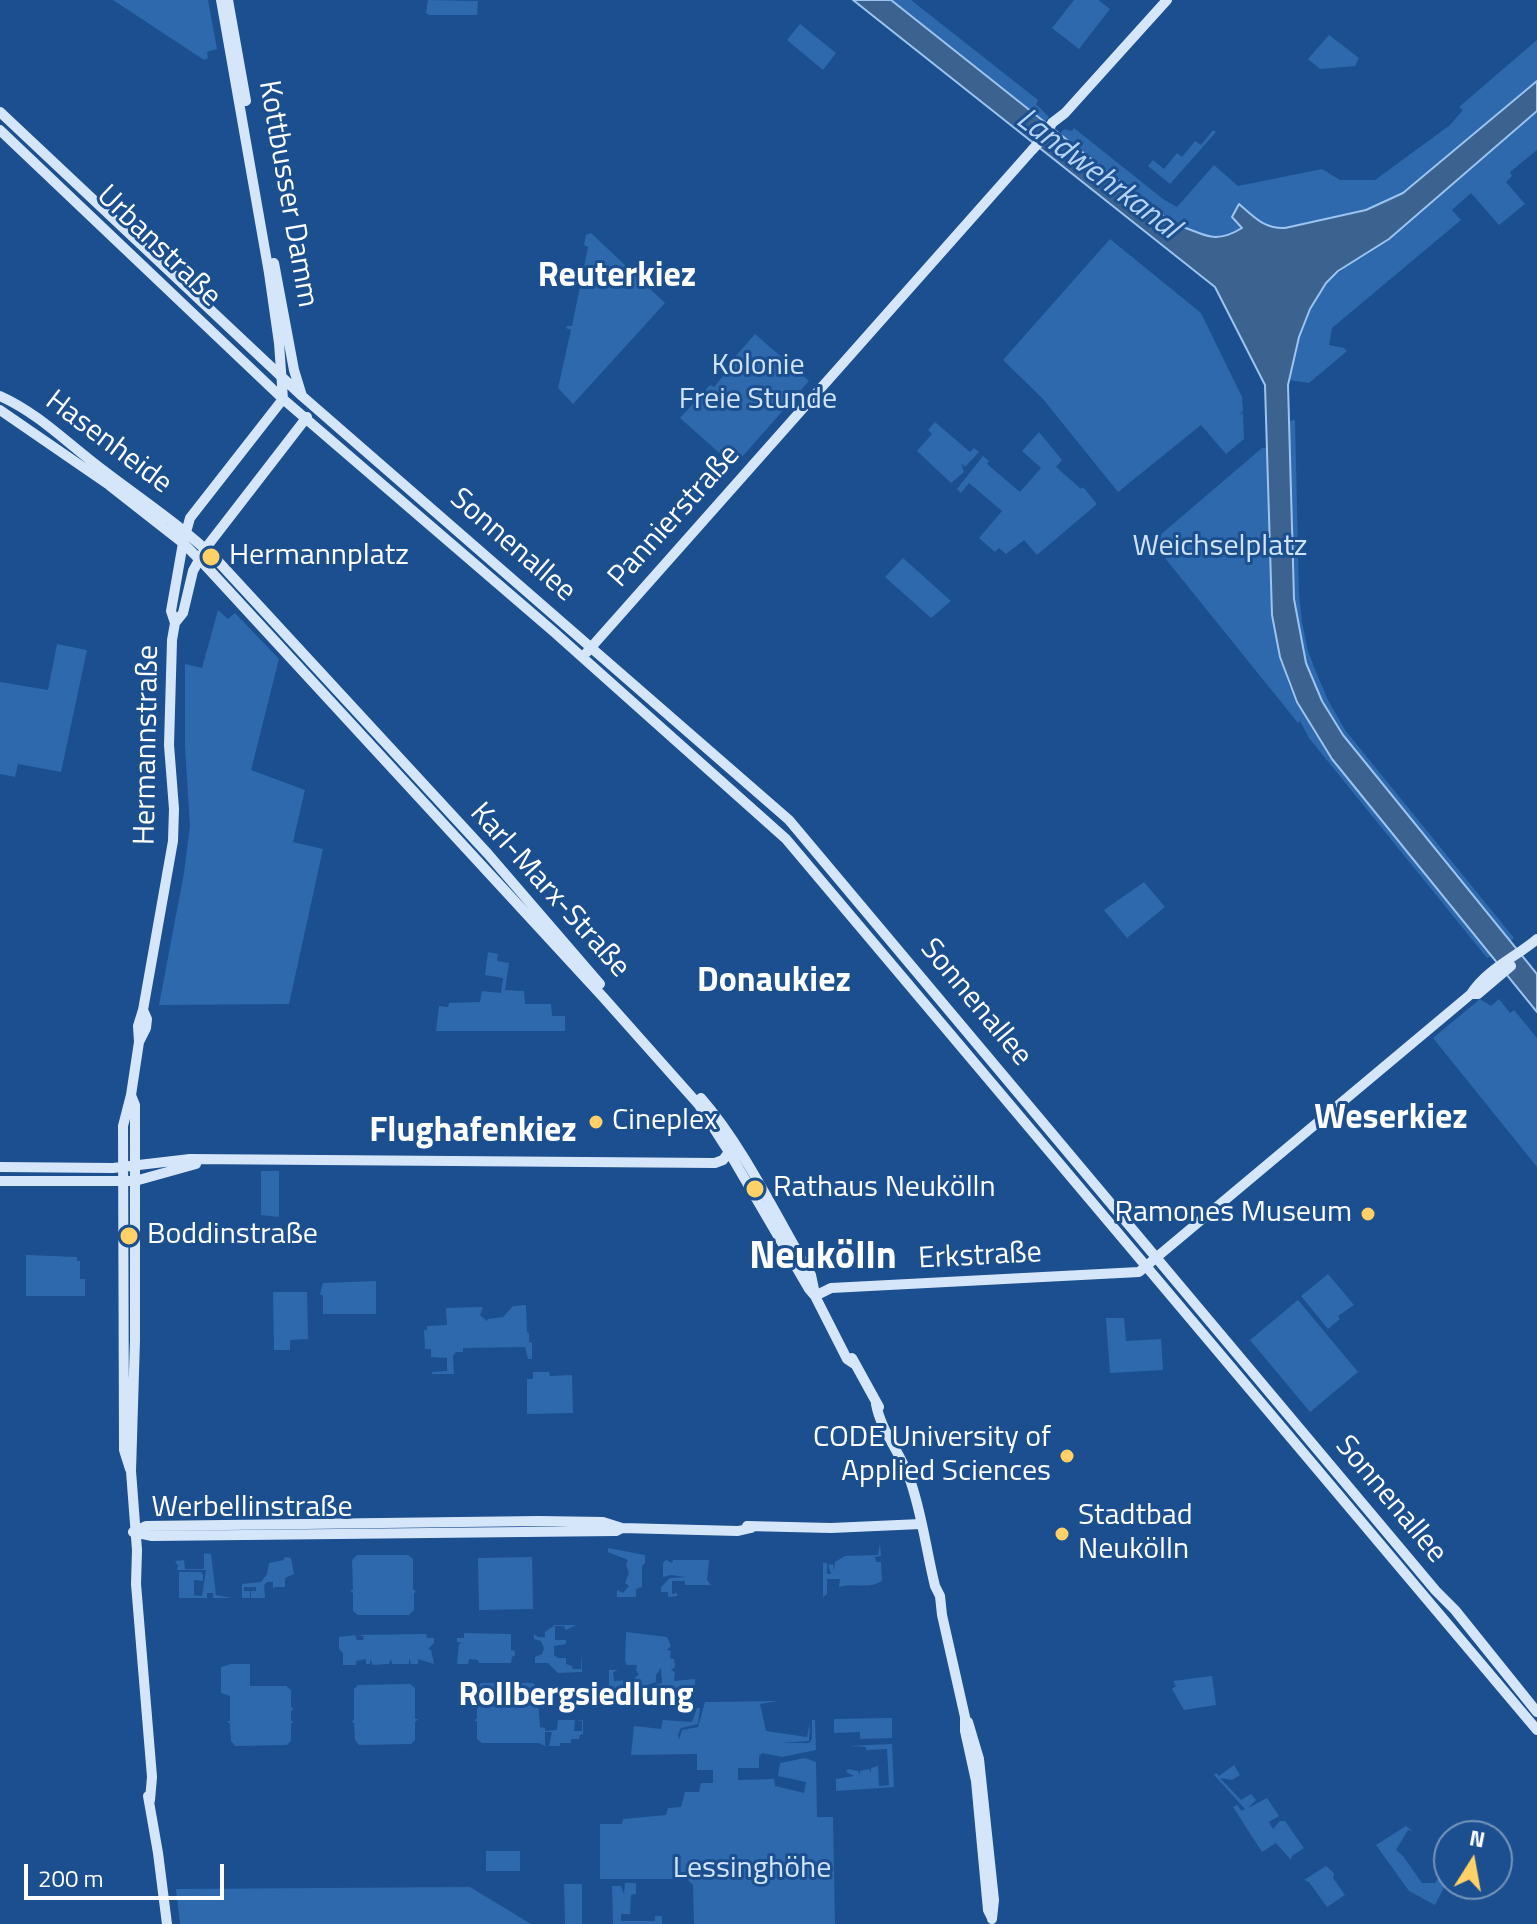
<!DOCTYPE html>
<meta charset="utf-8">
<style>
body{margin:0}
#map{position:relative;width:1537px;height:1924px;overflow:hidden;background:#1b4f8f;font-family:"Titillium Web",sans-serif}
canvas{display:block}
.north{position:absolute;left:1433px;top:1820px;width:80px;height:80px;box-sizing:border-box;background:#1b4f8f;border:2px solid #7695bc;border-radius:50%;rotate:11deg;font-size:22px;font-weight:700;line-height:32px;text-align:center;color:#fff}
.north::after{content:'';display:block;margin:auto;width:28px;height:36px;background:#ffd166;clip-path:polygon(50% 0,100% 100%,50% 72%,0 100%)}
.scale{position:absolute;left:24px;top:1864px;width:200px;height:36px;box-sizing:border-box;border:4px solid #fff;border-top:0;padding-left:10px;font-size:24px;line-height:28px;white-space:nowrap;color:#fff;-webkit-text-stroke:6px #1b4f8f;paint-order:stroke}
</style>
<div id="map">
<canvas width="1537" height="1924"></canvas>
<div class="north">N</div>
<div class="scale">200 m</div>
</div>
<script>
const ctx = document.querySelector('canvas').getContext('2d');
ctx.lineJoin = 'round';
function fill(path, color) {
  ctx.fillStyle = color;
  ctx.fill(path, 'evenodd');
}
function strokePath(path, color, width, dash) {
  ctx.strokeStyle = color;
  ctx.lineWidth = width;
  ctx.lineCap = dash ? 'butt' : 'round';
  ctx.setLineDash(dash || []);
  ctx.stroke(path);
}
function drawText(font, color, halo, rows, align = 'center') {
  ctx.font = font + ' "Titillium Web",sans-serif';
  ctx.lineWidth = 6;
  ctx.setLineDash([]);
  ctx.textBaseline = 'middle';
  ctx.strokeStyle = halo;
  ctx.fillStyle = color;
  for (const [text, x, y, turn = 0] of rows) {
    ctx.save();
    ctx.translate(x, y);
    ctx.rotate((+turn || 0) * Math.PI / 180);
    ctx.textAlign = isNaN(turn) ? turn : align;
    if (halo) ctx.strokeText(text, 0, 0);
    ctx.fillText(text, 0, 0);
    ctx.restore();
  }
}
fill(new Path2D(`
 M113,0h95l9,49 -10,3 1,6 -4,2z
 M428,0l50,1 -1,14h-48l-3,-2z
 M891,0h20l127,100 -2,4 13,13 -5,5z
 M1074,0h24l12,9 -31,40 -27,-21z
 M800,24l36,29 -13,17 -36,-30z
 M1329,35l30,23 -4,8 -35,3 -12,-10z
 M1537,40v41l-134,112 -37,17 -81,18c-21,1 -31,-11 -46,-24l-1,7 5,17c-32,20 -40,3 -69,-4l-114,-90 4,-5 8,2 2,-3 89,71 14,8 37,-42 24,21 84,-17 18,11h35l75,-55 13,-15 -4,-3z
 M1537,111v39l-27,22 2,4 -6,6 19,22 -26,21 -28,-32 -19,17 9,10 -129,108 -3,17 15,3 3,3 -38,32 -20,-3 10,-43 11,-28 16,-26 28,-23 35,-21z
 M1213,130l3,2 -46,52 -22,-18 5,-6 11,9 13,-16 5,4 13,-16 6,4z
 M591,233l74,70 -92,101 -15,-16 13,-58 -5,-2 1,-2h5l16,-79 -4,-2 2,-10z
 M1110,239l91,74 41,84 1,14 -4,4 4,-2 1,26 -18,15 -25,-29 -83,67 -75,-93 -40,-39z
 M755,334l54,47 -75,85 -54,-48 30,-33 4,2 10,-12 -3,-2z
 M1295,420l4,174 3,28 6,29 8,21 12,28 17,30 169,208 -4,3 -167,-206 -21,-34 -13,-28 -12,-45 -3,-29 -5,-178z
 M935,422l35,30 4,-4 5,4 -14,15 -4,-4 3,9 -13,11 -34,-32 15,-17 -4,-4z
 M1039,432l23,28 -6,7 25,22 2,-2 14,17 -60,51 -13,-15 -18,14 -7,-6 -4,4 -16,-14 23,-27 -33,-28 -8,10 -4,-4 26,-33 6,5 -2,3 33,28 21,-24 -19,-17z
 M1262,448h5l5,167 8,42 10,31 22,41 20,30 159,197 -4,2 -178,-220 -9,-17 -2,2 -146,-181z
 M903,558l48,43 -20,17 -46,-41z
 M218,610l10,9 7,-6 44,46 -28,111 54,20 -12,52 30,7 -34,155 -130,1 25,-132 6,-47 -5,-80v-82l17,4z
 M57,644l30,6 -26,122 -43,-8 -3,13 -15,-3v-92l48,8z
 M1144,882l21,25 -38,31 -23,-28z
 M488,952l10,2 -1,7 12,2 -4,27 19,1 1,13h26l1,12h13v15h-129l3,-25 9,1 1,-4 31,-1 2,-11 19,2 2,-15 -18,-3z
 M1480,999l11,7 8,-7 11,14 4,-3 23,28v129l-104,-129z
 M261,1171h18v46l-18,-2z
 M26,1255l51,2v4h3v18h5v17h-59z
 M1328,1274l26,31 -16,11 2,3 -12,10 -27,-33z
 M376,1281v33h-53v-18l-3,-2 3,-11z
 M273,1292h34l1,47 -18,1v10h-16z
 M1298,1300l60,72 -48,40 -60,-72z
 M526,1305l1,27 2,1v9l3,1v16h-4l-3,-12 -62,1v4h-7l-3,4 1,18h-22v-2l15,-1v-13l-16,-1v-8h-6l-1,-19h3v-4l20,-1 -1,-17 37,-1 -3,8 7,6 1,-2 15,-2 10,-11z
 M1106,1318h18l2,23 35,-2 2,31 -53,3z
 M533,1372h16l1,4 22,-1 1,38 -46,1v-35h6z
 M880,1543l1,13 -6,1 1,5h5l1,19c-15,9 -26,1 -43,6l1,-8h-13v15l-4,3v-34h4v11h4l-3,-9 5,-1 1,7 1,-9 10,-6 33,-1z
 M608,1548l37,7v8l-3,3v21l-6,2v8h-19v-7l6,3 6,-7 -4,-3 4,-10 -3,-8 2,-5 -20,-8z
 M204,1553l7,1 5,41 16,3h-19v-5h-6v5h-28v-26h22l2,3v6l-9,-1v15h-3l11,1 4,-26h-29l1,-4 -3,-5 9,-1 1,9h19z
 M357,1555h51l5,4v30l3,3 -2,1v17l-5,5h-51l-5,-4v-18l-3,-3h3l-1,-30z
 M284,1557l7,1 3,16 -9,4v9h-10l-2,2v-7h-6l-3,3 1,13h-14v-7h5v-4h-12v4h6v7h-8v-14l19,-2 6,-8 2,-11 15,-3z
 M532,1557l1,52 -54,1 -1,-52z
 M666,1560l6,3 1,-3h36l-2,20 4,5h-26v-4h-13v13l5,-1v3l-9,1v-5h-7v-5l9,-9 15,-1 -14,-2 -8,2v-14z
 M555,1625h21l-10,5 -2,-4h-9v14h11v4l-12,2v9l4,3h8v6l6,2 1,3h8l1,-17v20l-24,1 -10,-10h-13v-6l7,-3 2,-6 -3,-7 -7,-2v-5l4,3h7v-5z
 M626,1632l41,5 4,9 -4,4 4,1 -1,7 4,1 1,8 -4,3 4,2 -1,9 21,-2v8l-43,2 -1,-3 11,-3 -1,-15 -5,7v7l-20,7h-27v-19h9l-5,2 1,9 14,-1v5l6,-2 2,-7 3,-1 -3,-5 1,-5h-10l-2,-4z
 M464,1633l47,1v16l4,1v4l-3,2 -1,6h-32l-1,-3 -9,-1 -1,5h-11l2,-20 3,-1 -5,-1v-4h7z
 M426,1634l1,4h7v5l-6,6 3,1 3,14 -16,-5v5h-7l-2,-6v6h-17l-1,-5 -2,5 -16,1 -3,-6v5h-4v-5l-10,2v4h-13v-12l-4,-4v-12l16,-2 2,5h6l1,-4 -8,-1z
 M231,1664h19v22h36l5,4v17l3,2 -3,2v9l3,3h-3v18l-4,4 -52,1 -4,-5 -1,-17 -3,-3h3v-25l-9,-3v-26z
 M1212,1676l4,29 -32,5 -12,-21 4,-3 -3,-5z
 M481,1683h52l4,4 3,40 5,1v3l12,-1 1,-10h17l-1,11h8v-10l-5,-1h6v14l-3,1 -1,4h-8v4h-11v3h-11l3,-14h-7v14l-6,-3h-57l-5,-4v-18h-3l3,-3v-30z
 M410,1684l5,4v31h3l-3,3v18l-4,4 -52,1 -4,-5 -1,-17 -2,-1 2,-3v-30l4,-4z
 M778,1701l-18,3 6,27 41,6 3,-15 -1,19 -28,2h28l3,-4v-19h3l1,30 -34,7 -20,-4 -3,3v12h-21v12l36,-1 1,7 29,7 2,-11 -28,-6 2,-13 25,-5 11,4 1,55h16l2,107h-141l-1,-39 -6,-6h-87v-55h22l1,-5 43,-4 2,-7 13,-1 4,-15h14l2,-9h12v-13h-16v-16l-66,1 3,-29 27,3 2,-9 29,2 5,-14h3l-2,16 -17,4 -3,6 1,6 3,-10 16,-3 7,-25z
 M892,1718v20l-32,1v-7l-26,1v-14z
 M892,1744l2,43 -58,4v-12l18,-3 -8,-4 2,-3 10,2 2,4v-4l9,-2 2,4v-5l7,-2 1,20 10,-1 -2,-36 -21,1v-3l-18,-1z
 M1234,1765l6,10 -8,5 -12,-2 21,22 10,-6 5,6 -8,8 19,-10 12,18 -10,6 4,7 7,-8h5l19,27 -12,8 -1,4 -15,-17 -14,9 -29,-45 4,-2 5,6 3,-2 -31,-34 2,-2 3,3z
 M1406,1826l7,5 -5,-1 -12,20 7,6 19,27h13l14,-20v15l-14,27 -26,-14 -33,-46z
 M486,1851h34v20h-34z
 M1326,1866l8,7 -1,5 12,17 -18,12 -18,-25 -5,-2z
 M625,1883h11v11l-5,1 -1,19h-9v7h34v-5h7v8h-49l-1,-38h9l3,8z
 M564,1884h18v40h-17z
 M470,1887l61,37h-351l-4,-35z`), '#2e69ad');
const water = new Path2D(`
 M853,0h38l282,224c29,7 38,23 69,4l-10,-11 7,-13c15,13 25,25 46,24l81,-18 37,-17 134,-112v30l-148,128 -51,32 -12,12 -16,26 -11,28 -11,48 6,214 12,64 16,38 21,34 194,239v38l-205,-253 -35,-57 -17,-45 -8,-42 -7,-230 -50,-98z`);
fill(water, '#3c6290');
strokePath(water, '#9cc4f0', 2);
strokePath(new Path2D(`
 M228,0l18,101
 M0,112l302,284 487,424 647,771 19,19 82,102
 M0,130l283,269 271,233 232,207 751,891
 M274,263l20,107 8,26
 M0,396c38,17 66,46 99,71 39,30 80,57 116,91l273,296 112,130
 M0,410l109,75 74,58 21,21 399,433 96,108 30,47 80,137 6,7 32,63 6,4
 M175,623l-4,-12 12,-68 7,-25 93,-119 -4,-56 -10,-70 -48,-273
 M587,652l445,-502 15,-16 5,-11 13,-10 102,-113
 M1473,994h5l33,-28
 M139,1042l-1,-16 5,-16 30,-169 1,-32 -5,-64 3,-105 3,-17 8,-10 10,-42 12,-22 102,-132
 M131,1095l4,10v235l-4,131 6,79 -1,34 16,193 -2,23
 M701,1098c43,49 76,120 110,177l4,19
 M0,1167l113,1 77,-9 525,4 8,-3 6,-8
 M0,1181h135l61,-17
 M815,1296l16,-8 308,-16 332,-278c16,-25 45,-37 66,-55
 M852,1358l27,49
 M876,1404c5,27 24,48 33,73 13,35 17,73 26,109l5,10 2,19 23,102v14l11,50 12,129 4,8
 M130,1469l-6,-19 -1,-324 8,-31 8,-53 7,-14 1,-9 -4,-9
 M747,1526l84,2 90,-4
 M133,1532l19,4 464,-5 6,-3 116,3 13,-3
 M133,1532l13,-6 393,-5 64,1 19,6
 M968,1722l11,37 15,141 -2,19
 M148,1796l10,57 9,71`), '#d6e6fa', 10);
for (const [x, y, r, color] of [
 [211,557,10,"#ffd166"],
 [596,1122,8,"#ffd166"],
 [755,1189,10,"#ffd166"],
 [1368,1214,8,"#ffd166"],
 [129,1236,10,"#ffd166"],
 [1067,1456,8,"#ffd166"],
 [1062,1534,8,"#ffd166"]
]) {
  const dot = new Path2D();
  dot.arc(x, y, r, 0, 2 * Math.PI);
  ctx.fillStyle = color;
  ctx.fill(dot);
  strokePath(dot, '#1b4f8f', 3);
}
drawText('30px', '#fff', '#1b4f8f', [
 ["Kottbusser Damm",287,194,80],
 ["Urbanstraße",158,247,44],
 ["Hasenheide",108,443,37],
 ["Pannierstraße",675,517,-48],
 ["Sonnenallee",512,546,41],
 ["Hermannstraße",148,745,-89],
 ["Karl-Marx-Straße",549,891,48],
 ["Sonnenallee",975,1003,50],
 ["Erkstraße",980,1257,-3],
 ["Sonnenallee",1390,1500,50],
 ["Werbellinstraße",252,1509]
]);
drawText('30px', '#cfe3fa', '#1b4f8f', [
 ["Kolonie",758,367],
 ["Freie Stunde",758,401],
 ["Weichselplatz",1220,548],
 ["Lessinghöhe",752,1870]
]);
drawText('30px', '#fff', '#1b4f8f', [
 ["Hermannplatz",229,557],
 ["Cineplex",612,1122],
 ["Rathaus Neukölln",773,1189],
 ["Ramones Museum",1352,1214,"right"],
 ["Boddinstraße",147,1236],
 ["CODE University of",1051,1439,"right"],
 ["Applied Sciences",1051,1473,"right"],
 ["Stadtbad",1078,1517],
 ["Neukölln",1078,1551]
], 'left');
drawText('italic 32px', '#b5d3f5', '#1b4f8f', [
 ["Landwehrkanal",1097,175,37]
]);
drawText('bold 32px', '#fff', '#1b4f8f', [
 ["Rollbergsiedlung",576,1697]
]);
drawText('bold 34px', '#fff', '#1b4f8f', [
 ["Reuterkiez",617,278],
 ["Donaukiez",774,983],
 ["Weserkiez",1391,1120],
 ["Flughafenkiez",473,1133]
]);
drawText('bold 38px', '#fff', '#1b4f8f', [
 ["Neukölln",823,1259]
]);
</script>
